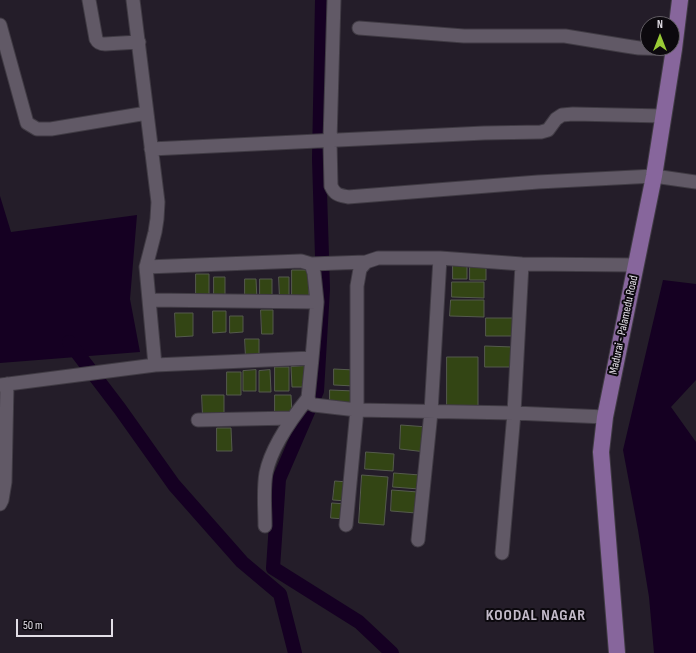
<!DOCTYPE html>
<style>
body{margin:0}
#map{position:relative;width:696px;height:653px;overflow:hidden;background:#241d29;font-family:"Sofia Sans Condensed",sans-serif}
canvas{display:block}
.north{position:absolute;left:640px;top:16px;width:40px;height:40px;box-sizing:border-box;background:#0c090e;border:1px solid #625e64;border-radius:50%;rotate:0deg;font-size:11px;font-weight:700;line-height:16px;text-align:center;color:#e2dee6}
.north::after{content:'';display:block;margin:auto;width:14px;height:18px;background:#99cb36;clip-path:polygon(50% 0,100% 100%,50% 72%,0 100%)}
.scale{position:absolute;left:16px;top:619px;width:97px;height:18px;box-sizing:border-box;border:2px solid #e2dee6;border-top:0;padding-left:5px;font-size:12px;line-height:14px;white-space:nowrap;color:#e2dee6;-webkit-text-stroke:3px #0c090e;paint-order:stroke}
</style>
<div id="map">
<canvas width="696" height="653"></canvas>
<div class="north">N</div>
<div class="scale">50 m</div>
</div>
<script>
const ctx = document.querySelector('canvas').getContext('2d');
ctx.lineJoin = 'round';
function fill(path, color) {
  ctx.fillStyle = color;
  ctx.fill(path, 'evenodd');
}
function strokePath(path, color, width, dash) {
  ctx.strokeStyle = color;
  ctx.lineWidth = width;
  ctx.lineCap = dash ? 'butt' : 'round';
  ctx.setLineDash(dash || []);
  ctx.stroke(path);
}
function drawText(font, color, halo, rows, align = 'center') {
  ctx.font = font + ' "Sofia Sans Condensed",sans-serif';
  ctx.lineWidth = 4;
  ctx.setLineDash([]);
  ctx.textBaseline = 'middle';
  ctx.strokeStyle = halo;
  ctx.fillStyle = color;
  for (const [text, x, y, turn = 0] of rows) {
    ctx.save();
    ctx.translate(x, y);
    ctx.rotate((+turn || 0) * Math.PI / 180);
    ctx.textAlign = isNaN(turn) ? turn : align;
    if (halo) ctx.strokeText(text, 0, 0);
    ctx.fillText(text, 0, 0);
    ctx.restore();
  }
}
fill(new Path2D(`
 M0,196l11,36 126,-17 -7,84 10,53 -140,11z
 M663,280l33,4v96l-25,27 25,35v211h-42l-5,-56 -11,-67 -15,-80z`), '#150022');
strokePath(new Path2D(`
 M322,0l-3,159 4,130 -6,102 -38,88 -6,89 86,54 33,31
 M69,342l51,67 54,76 68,77 38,32 15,59`), '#150022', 14);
const building = new Path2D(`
 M453,262h14v17h-14z
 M470,265h16v15h-16z
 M292,270h17v27h-17z
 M196,274h13v24h-13z
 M214,277h11v20h-11z
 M279,277h10v23h-9z
 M245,279h11l1,21h-12z
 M260,279h12v20h-12z
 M452,282h32v16l-32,-1z
 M451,300h33v17l-34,-1z
 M261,310h12v24h-11z
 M213,311h13v21l-13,1z
 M175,313h18v23l-17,1z
 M230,316h13v16l-13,1z
 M486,318h30v18h-30z
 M245,339h14v20h-13z
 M485,346l28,1v20h-28z
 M447,357h31v51l-31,-1z
 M305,366l1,21h-14l-1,-20z
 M275,367h14v24h-14z
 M334,369l20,1v16l-20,-1z
 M256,370v21h-13v-20z
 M270,370l1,22h-12v-21z
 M227,372h14v23h-14z
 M330,390l24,1v14l-24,-1z
 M202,395h22v22h-21z
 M275,395h16l1,19h-17z
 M401,425l27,2 -2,25 -26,-3z
 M217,428h14l1,23h-15z
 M366,452l28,2 -1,17 -28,-2z
 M394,473l26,2 -1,14 -26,-2z
 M362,475l26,2 -4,48 -25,-2z
 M335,481l13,1 -2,19 -13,-1z
 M392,490l26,2 -2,21 -25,-2z
 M332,503l14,1 -1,15 -14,-1z`);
fill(building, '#334514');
strokePath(building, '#555b4d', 1);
const minor = new Path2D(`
 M89,0l7,39c2,4 4,5 9,5l34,-2
 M133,0l25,202 -1,17 -2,13 -9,35 9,98
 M334,0l-4,141 1,45c4,9 8,9 17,11l190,-15 116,-6 42,6
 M0,25l27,98 10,6h14l96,-16
 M359,28l105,8h101l61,10 13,2 35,1
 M151,149l333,-16 57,-1 7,-2 8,-11 6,-4 11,-1 91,2
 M311,264l55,-2
 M146,267l155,-6 10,3 3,9 3,29
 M149,300l168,2 -5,56
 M0,385l155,-20 157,-7 -4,40 2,5 4,2 43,5 157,3 91,4
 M198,420l94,-2
 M0,504l2,-4 3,-18 2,-98
 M346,525l11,-115v-124l3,-17 6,-7 12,-4h62l82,6 114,1
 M265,526c0,-17 -2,-36 1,-53 5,-25 26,-55 42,-75
 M418,540l13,-128 9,-154
 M502,553l12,-140 8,-149`);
const major = new Path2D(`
 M617,653l-16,-201 4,-35 49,-241 20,-127 6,-49`);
strokePath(minor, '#403b44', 15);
strokePath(major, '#403b44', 18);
strokePath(minor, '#615966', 13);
strokePath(major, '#87669c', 16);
drawText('12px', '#e2dee6', '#0c090e', [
 ["Madurai - Palamedu Road",624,325,-78]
]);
ctx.letterSpacing = '1px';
drawText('bold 16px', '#c3bac9', '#0c090e', [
 ["KOODAL NAGAR",536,616]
]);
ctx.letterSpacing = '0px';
</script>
